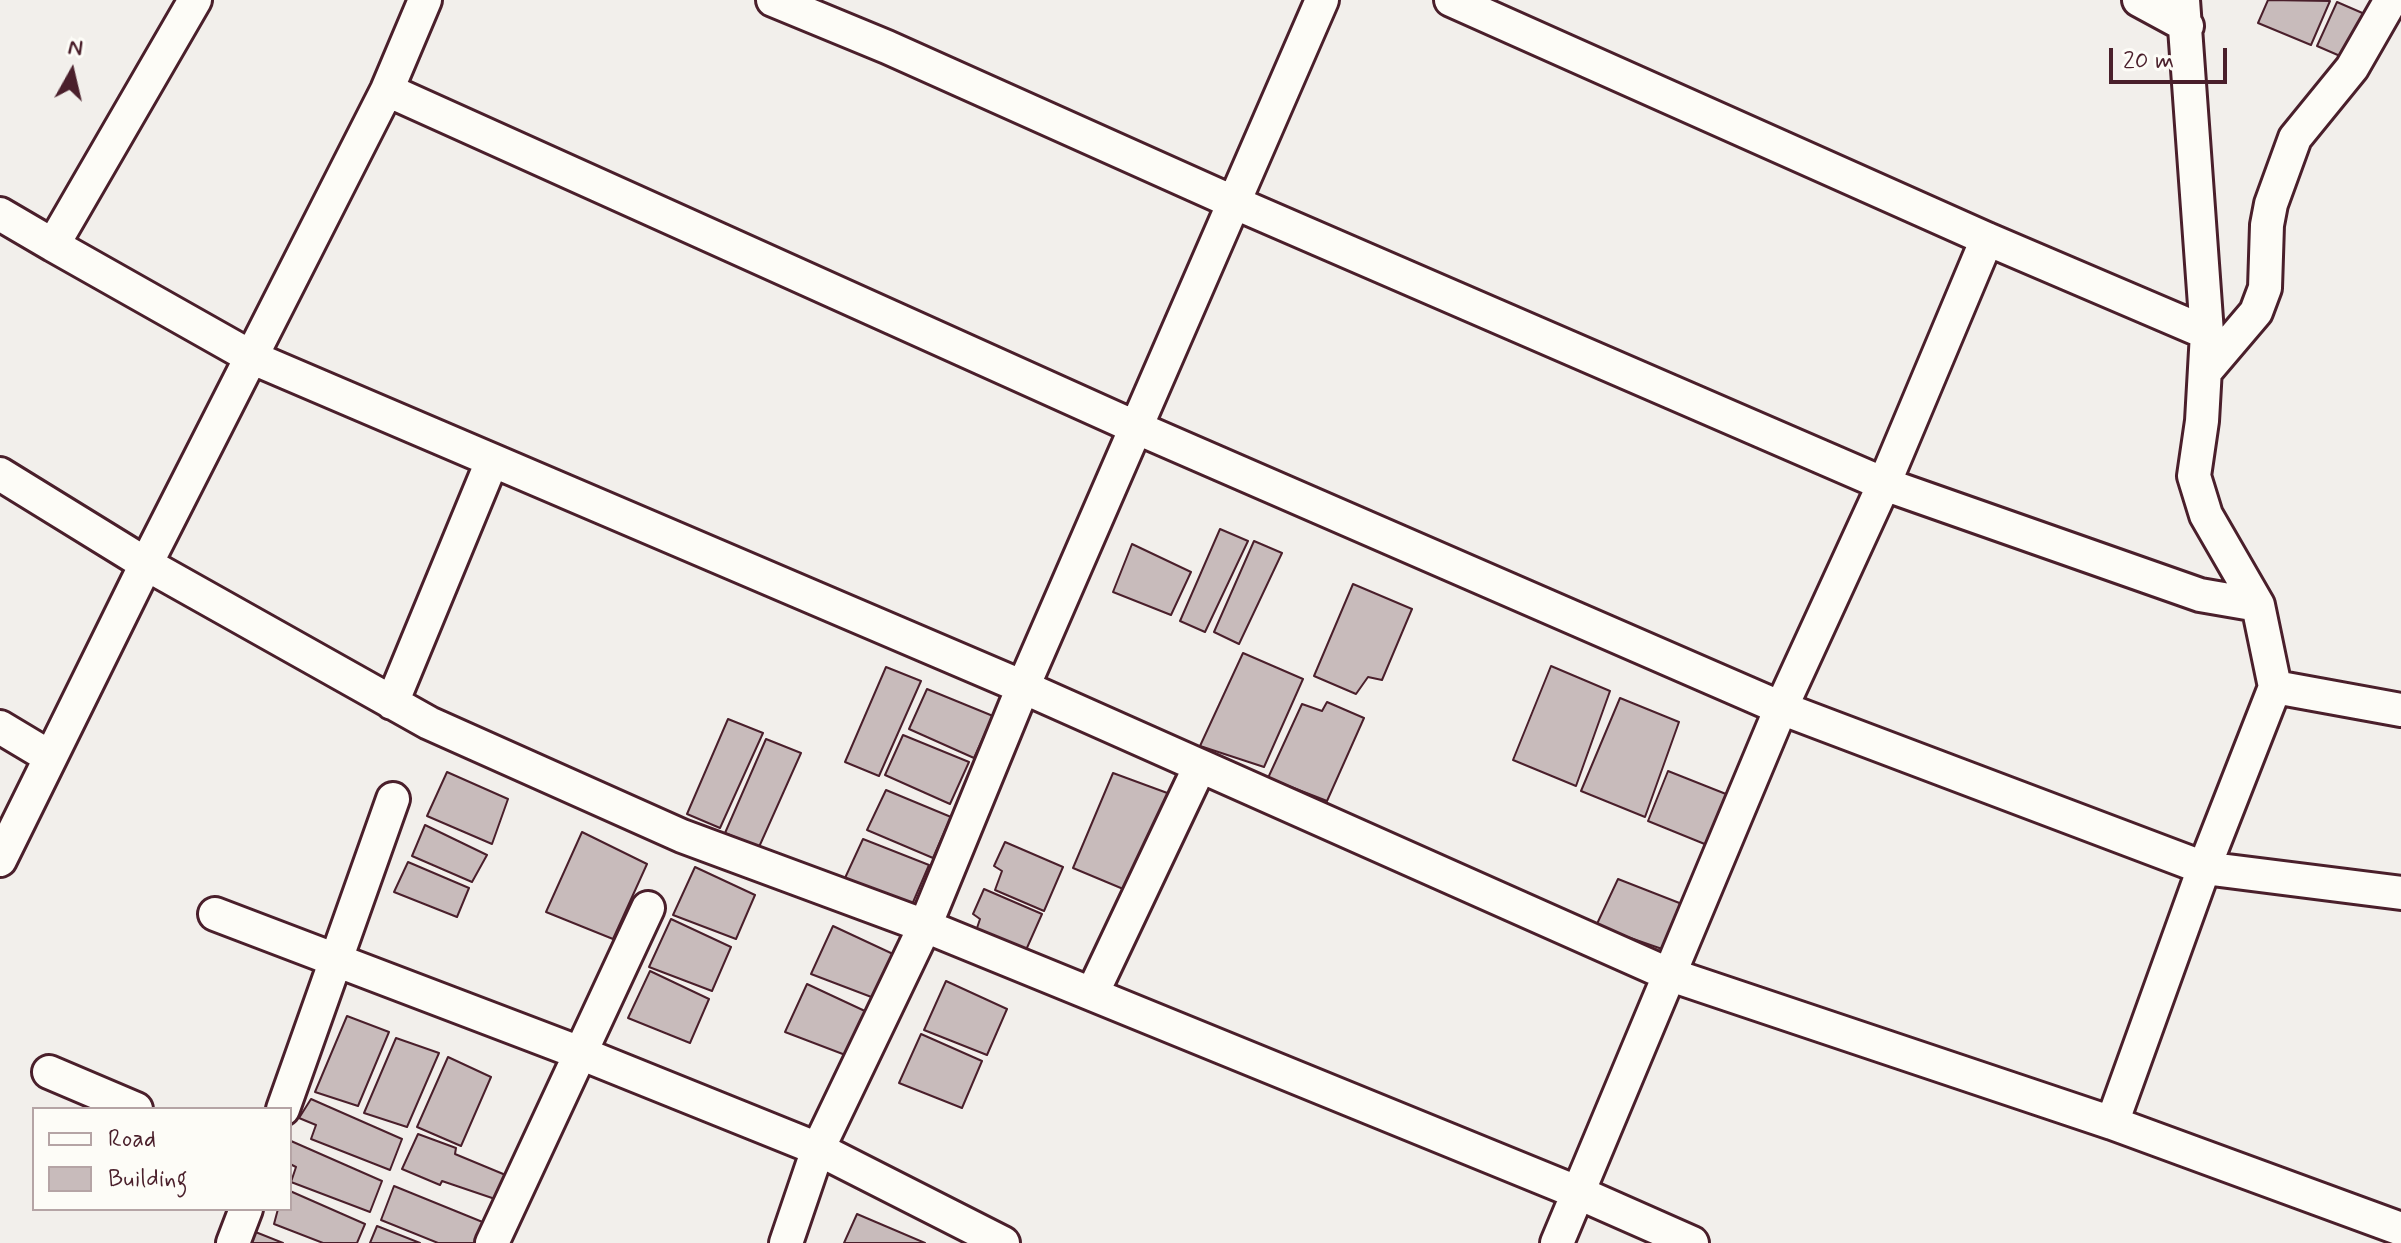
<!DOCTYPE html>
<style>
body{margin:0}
#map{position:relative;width:2401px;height:1243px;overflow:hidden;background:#f2efeb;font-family:Mynerve,sans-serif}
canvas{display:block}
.legend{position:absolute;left:32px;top:1107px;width:260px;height:104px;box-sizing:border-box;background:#fdfcf7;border:2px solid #b5a4a5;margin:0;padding:10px 14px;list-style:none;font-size:24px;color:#4a1f2b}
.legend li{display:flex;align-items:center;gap:16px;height:40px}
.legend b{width:40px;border:2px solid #b5a4a5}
.north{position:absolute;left:32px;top:32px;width:80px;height:80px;-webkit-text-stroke:6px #fdfcf7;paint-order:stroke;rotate:8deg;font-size:22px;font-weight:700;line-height:32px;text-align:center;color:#4a1f2b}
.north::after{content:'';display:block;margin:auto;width:28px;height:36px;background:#4a1f2b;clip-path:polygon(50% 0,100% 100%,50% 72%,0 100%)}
.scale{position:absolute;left:2109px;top:48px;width:118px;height:36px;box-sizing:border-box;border:4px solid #4a1f2b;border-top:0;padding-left:10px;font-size:24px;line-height:28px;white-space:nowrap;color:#4a1f2b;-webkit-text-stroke:6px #fdfcf7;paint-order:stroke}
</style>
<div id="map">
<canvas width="2401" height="1243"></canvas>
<ul class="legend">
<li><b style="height:10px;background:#fdfcf7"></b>Road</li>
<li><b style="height:22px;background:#c8bbbb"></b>Building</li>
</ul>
<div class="north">N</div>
<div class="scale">20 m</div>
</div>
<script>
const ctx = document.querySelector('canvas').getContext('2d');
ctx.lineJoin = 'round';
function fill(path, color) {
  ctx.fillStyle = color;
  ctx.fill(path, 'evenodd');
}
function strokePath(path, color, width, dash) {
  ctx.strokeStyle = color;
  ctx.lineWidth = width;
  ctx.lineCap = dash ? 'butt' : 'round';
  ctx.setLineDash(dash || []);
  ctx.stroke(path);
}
const building = new Path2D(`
 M2268,0l62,1 -19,44 -53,-22z
 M2337,2l30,13 -20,44 -30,-13z
 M1220,529l28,12 -43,91 -25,-11z
 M1254,541l28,12 -43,91 -25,-12z
 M1132,544l59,28 -20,43 -58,-23z
 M1353,584l59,25 -30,71 -14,-3 -12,17 -42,-18z
 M1243,653l60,26 -39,88 -64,-21z
 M1551,666l59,25 -34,95 -63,-26z
 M886,667l35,14 -42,95 -34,-14z
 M927,689l66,27 -19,42 -65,-29z
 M1620,698l59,24 -34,95 -64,-26z
 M1327,702l37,16 -37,83 -59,-23 34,-74 20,7z
 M728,719l35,14 -43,95 -33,-14z
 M903,735l66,27 -19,42 -65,-29z
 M766,739l35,14 -42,94 -34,-14z
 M1668,771l63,25 -19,51 -64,-26z
 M447,772l61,27 -16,45 -65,-28z
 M1113,773l57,21 -42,97 -55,-23z
 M886,790l65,27 -18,41 -66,-28z
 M425,825l62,30 -15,27 -60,-26z
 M582,832l65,32 -34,75 -67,-27z
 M863,839l66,26 -18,42 -66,-29z
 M1005,842l58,25 -19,44 -49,-21 7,-19 -8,-5z
 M408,862l61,26 -12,29 -63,-25z
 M695,867l60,28 -19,44 -63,-24z
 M1618,879l64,25 -20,45 -66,-23z
 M984,889l58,25 -20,45 -48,-22 6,-18 -7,-5z
 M671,919l60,28 -19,44 -63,-24z
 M833,926l60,28 -19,44 -63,-24z
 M650,971l59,28 -19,44 -62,-25z
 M946,981l61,28 -20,46 -63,-25z
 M807,984l60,28 -19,44 -63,-24z
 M347,1016l42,16 -31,74 -43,-14z
 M921,1034l61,27 -20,47 -63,-25z
 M396,1038l43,15 -32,74 -43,-14z
 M448,1057l43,20 -30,69 -44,-19z
 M311,1099l91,40 -12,31 -79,-31 5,-14 -17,-7z
 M418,1134l38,14 -1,6 53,22 -10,24 -56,-19 -2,4 -38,-16z
 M291,1141l91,40 -12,31 -79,-30 5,-15 -6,-3z
 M394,1186l91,37 -8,20h-39l-57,-23z
 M290,1191l75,33 -8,19h-34l-49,-19 4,-15h12z
 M857,1214l68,29h-81z
 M377,1226l43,17h-50z
 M253,1231l30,12h-35z`);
fill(building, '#c8bbbb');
strokePath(building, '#4a1f2b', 2);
const minor = new Path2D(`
 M773,0l114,47 346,155 651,282 316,111 58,10
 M1451,0l536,239 220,94
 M2139,0l48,26
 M387,90l748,337 646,281 423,160 197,25
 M0,214l53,31 142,-245
 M53,245l200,113 770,329 645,287 444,149 289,106
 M2205,372l51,-60 9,-24 2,-63 4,-21 24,-66 57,-70 39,-68
 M0,474l146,90 283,159 253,113 243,90 654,267 113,50
 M2275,687l126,23
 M392,703l100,-242
 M0,727l50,30
 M0,860l146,-296 241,-474 38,-90
 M215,914l365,139 238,96 185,94
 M1092,994l108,-228
 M49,1072l87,37
 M283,1109l110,-310
 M2112,1123l92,-255 71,-181 -17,-82 -52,-90 -12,-39 8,-55 5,-88 -24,-333
 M233,1243l13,-34
 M492,1243l156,-335
 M786,1243l32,-94 107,-223 98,-239 299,-687
 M1557,1243l224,-535 103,-224 103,-245`);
strokePath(minor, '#4a1f2b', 38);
strokePath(minor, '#fdfcf7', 32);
</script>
